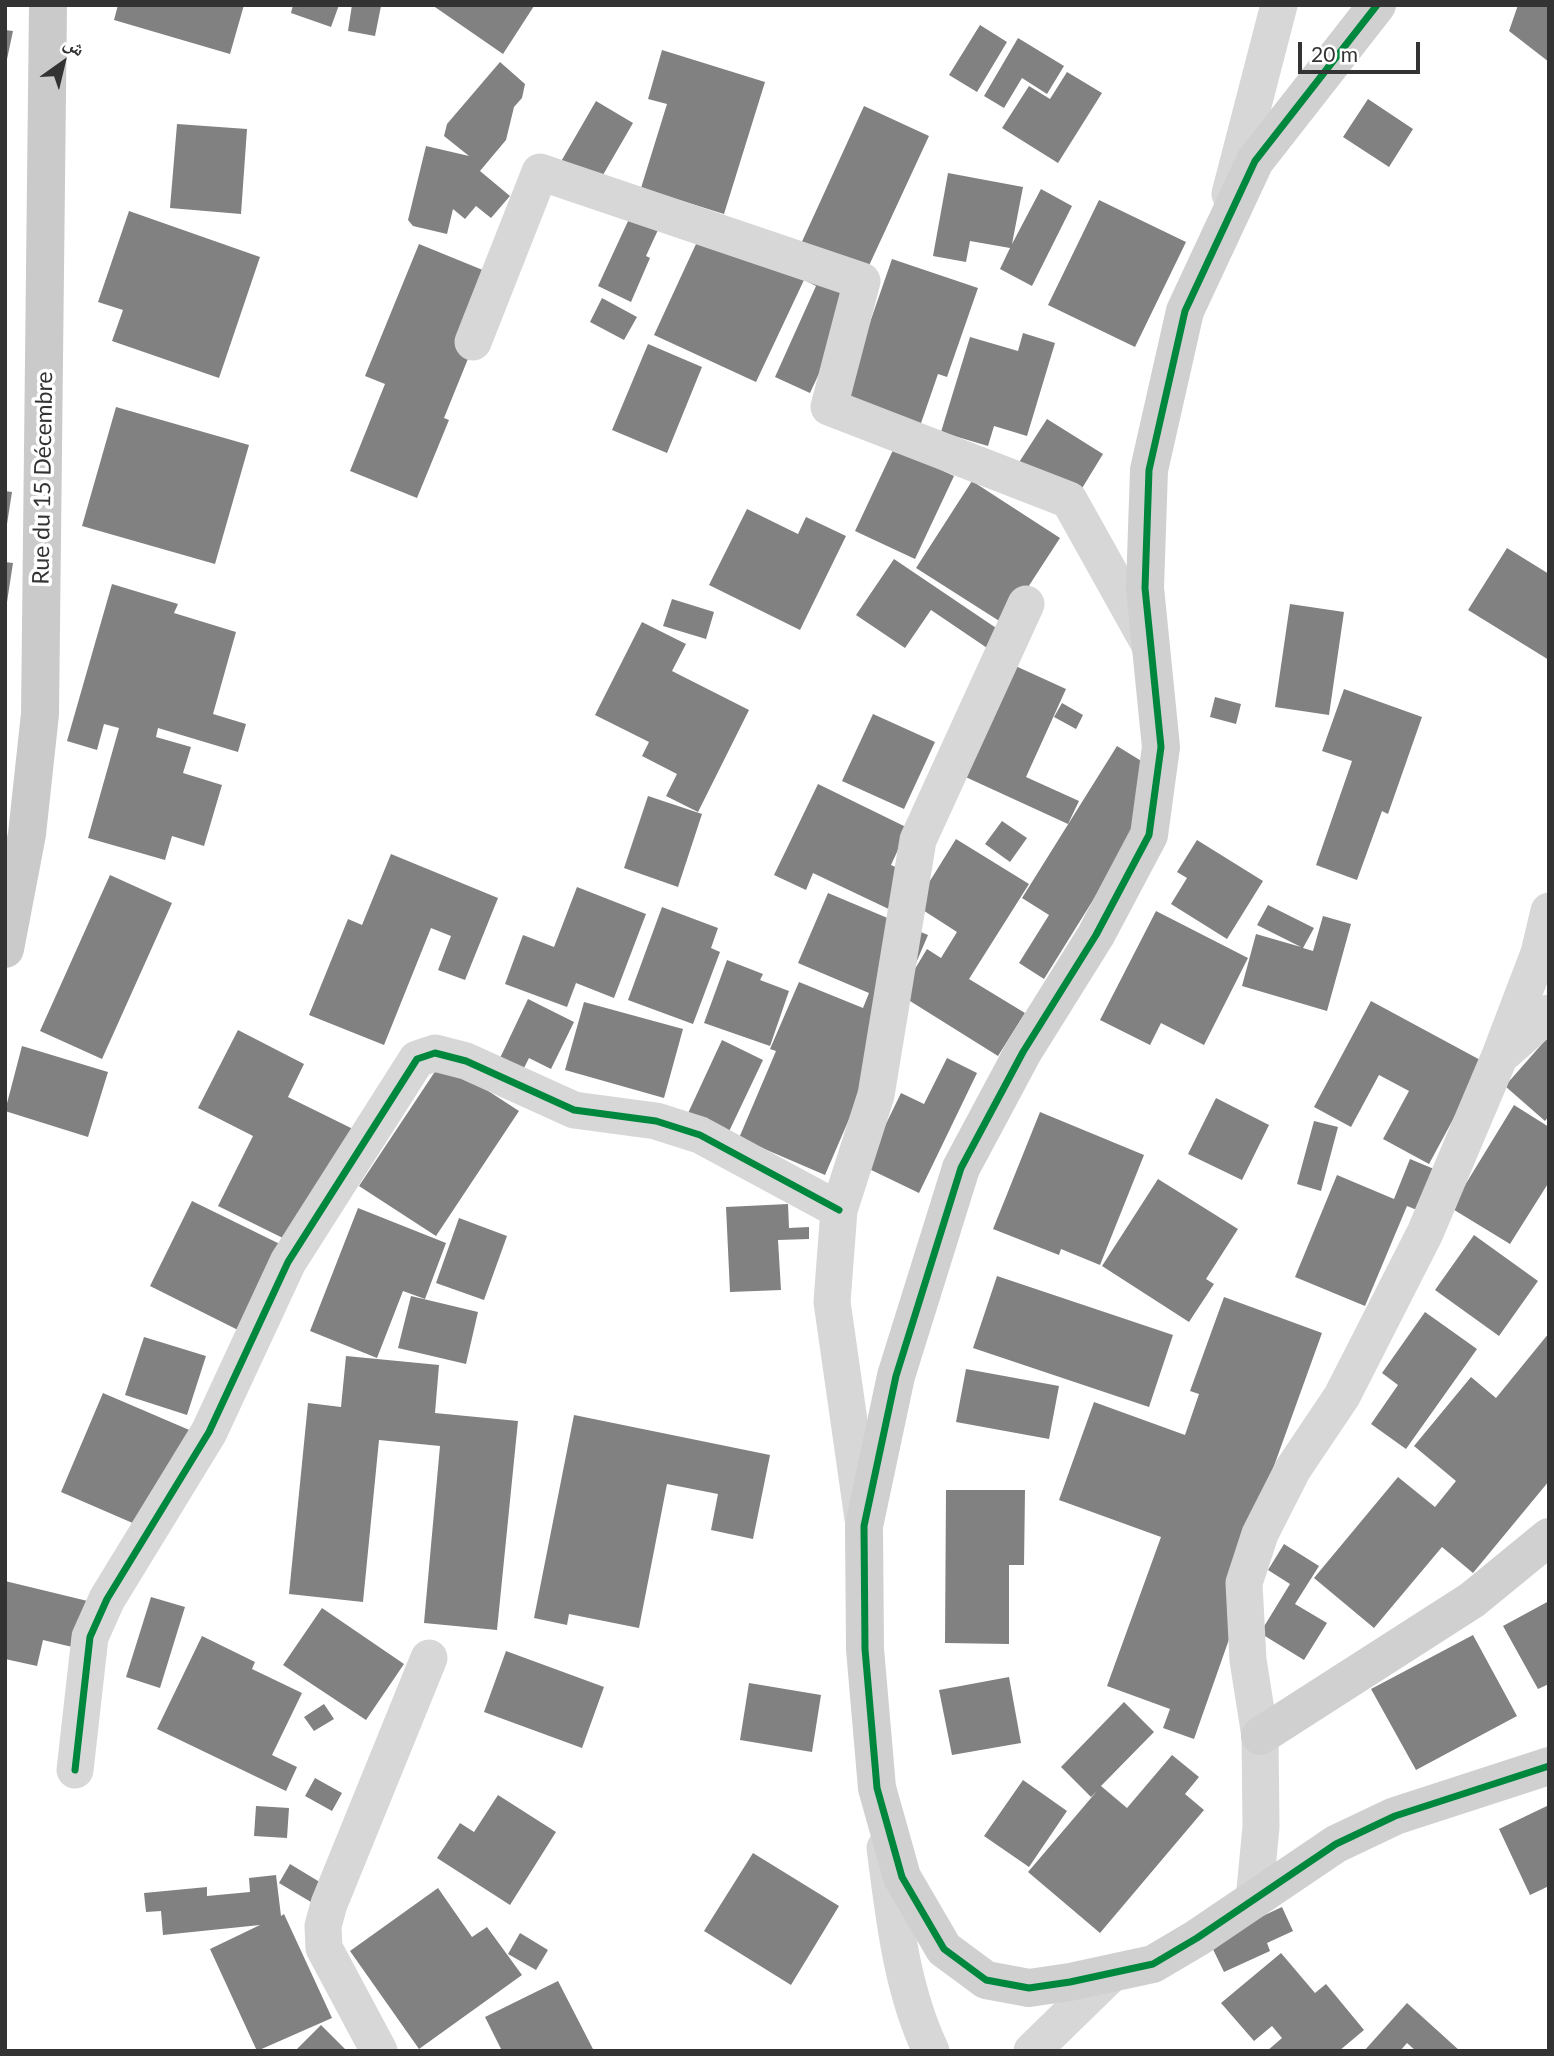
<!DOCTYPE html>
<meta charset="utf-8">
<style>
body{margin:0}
#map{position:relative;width:1554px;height:2056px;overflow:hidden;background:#fff;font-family:Lato,"Noto Naskh Arabic",sans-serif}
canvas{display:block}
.frame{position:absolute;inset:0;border:7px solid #333;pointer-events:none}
.north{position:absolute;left:28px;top:28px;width:70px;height:70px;-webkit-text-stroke:5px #fff;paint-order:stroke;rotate:34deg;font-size:19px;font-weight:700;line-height:28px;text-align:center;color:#333}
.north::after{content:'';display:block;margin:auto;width:24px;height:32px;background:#333;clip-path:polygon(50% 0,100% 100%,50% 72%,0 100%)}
.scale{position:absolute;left:1298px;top:42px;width:122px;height:32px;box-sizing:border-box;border:4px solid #333;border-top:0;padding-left:9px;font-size:21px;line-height:24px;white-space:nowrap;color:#333;-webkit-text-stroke:5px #fff;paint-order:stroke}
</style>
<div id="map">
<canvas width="1554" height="2056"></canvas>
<div class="frame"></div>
<div class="north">ش</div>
<div class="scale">20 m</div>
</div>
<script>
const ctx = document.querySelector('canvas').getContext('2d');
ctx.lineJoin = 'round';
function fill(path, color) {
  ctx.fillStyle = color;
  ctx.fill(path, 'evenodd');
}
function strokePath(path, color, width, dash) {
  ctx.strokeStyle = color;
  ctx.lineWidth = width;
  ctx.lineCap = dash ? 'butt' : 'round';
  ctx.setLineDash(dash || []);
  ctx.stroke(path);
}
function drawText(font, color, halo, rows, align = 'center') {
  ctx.font = font + ' Lato,sans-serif';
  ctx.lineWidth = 7;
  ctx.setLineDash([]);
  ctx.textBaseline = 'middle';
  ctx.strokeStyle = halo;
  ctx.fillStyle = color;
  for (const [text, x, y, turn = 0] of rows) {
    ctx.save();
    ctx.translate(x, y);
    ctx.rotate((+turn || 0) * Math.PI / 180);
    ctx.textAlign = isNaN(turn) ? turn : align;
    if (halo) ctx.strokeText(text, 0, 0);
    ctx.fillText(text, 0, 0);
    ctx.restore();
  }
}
fill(new Path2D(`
 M118,5h126l-14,49 -116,-34z
 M293,5h46l-8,22 -40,-14z
 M352,5l29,1 -6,30 -27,-5z
 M432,5h100l2,1 -31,48z
 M1518,5h31v57l-40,-31z
 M980,25l27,17 -30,50 -28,-17z
 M5,30l8,1 -7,33h-1z
 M1018,38l46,28 -17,28 -25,-16 -18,30 -20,-12z
 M662,50l103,32 -41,132 -83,-26 26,-84 -19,-5z
 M500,62l25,22 -3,14 -8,9 -8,33 -26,31 30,25 -19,22 -15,-12 -11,13 -12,-10 -6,25 -34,-8 -5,-6 18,-74 43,10 -25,-20 3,-12z
 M1067,72l35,21 -44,70 -56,-35 27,-42 21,13z
 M1368,99l45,30 -24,38 -46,-30z
 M596,101l37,22 -37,64 -37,-22z
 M864,106l65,30 -119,257 -35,-16 41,-91 -12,-6 -48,102 -102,-47 48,-104 92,28z
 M177,124l70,5 -6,85 -71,-6z
 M948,173l75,14 -11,57 29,-55 31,17 -40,80 -32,-17 10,-21 -40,-7 -4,21 -33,-6z
 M1099,200l87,42 -51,105 -87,-42z
 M635,206l28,13 -17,37 4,2 -19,44 -33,-16z
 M129,211l131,46 -41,121 -107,-37 11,-31 -25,-8z
 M419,244l76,31 -19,64 -32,79 5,2 -32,78 -67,-27 35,-87 -20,-8z
 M892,259l86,29 -31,89 -9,-3 -19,55 -77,-26z
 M602,298l35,19 -13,23 -34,-18z
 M1023,333l32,10 -28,93 -33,-10 -6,20 -47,-14 29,-95 48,14z
 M648,344l54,23 -35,86 -55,-23z
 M116,407l133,38 -34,119 -133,-38z
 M1047,419l56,35 -30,49 -57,-36z
 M894,448l60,28 -39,83 -60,-28z
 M972,481l88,57 -56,86 -88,-56z
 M5,491l7,1 -5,32 -2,-1z
 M747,509l51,25 8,-17 40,19 -46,94 -91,-45z
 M1507,548l42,26v86l-81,-50z
 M894,559l111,75 -12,18 -62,-42 -26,38 -49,-33z
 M5,562l8,1 -6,39h-2z
 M112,584l66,20 -4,9 62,19 -23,82 33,10 -8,28 -80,-24 -2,9 35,10 -8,26 39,12 -18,61 -32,-10 -7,24 -77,-22 31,-110 -15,-4 -7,26 -30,-9z
 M672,599l42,13 -8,27 -43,-13z
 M1290,604l54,8 -15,103 -54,-8z
 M642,622l44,22 -14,27 77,39 -51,102 -32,-16 11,-22 -35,-18 7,-14 -54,-27z
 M1009,663l57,26 -40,88 53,24 -11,23 -109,-50z
 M1344,689l78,28 -34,97 -6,-3 -25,69 -41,-15 36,-104 -30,-10z
 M1215,697l26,7 -5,20 -26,-7z
 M1062,703l21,12 -7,14 -22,-12z
 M873,714l62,28 -31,67 -62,-28z
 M1117,746l52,32 -125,201 -25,-16 30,-48 -27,-17z
 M818,784l90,44 -17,37 22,10 -18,37 -82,-39 -7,17 -32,-15z
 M648,796l54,18 -24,73 -54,-19z
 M1002,821l25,17 -17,24 -25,-18z
 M956,839l73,45 -60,95 56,34 -27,43 -96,-60 -77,179 -86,-37 37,-87 -6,-2 29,-67 64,26 6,-15 -71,-30 30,-70 100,42 -18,42 17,-28 14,9 16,-26 -42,-27z
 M1197,840l66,41 -36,58 -56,-35 16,-26 -10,-6z
 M391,854l107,44 -33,82 -27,-10 13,-34 -20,-8 -47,117 -75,-30 39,-96 14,6z
 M110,875l62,28 -70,156 -62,-28z
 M577,887l69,27 -32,84 -38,-15 -9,24 -62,-23 18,-49 31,12z
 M1268,905l46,23 -11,20 10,3 10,-35 28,8 -24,87 -85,-25 14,-52 45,13 -44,-22z
 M662,907l56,21 -7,20 9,4 -27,72 -65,-24z
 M1156,911l92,47 -44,87 -43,-22 -11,22 -50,-25z
 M727,960l36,14 -3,6 29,11 -19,55 -66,-23z
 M528,999l46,23 -23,47 -22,-11 -15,30 -23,-11z
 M1371,1001l113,61 -55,102 -46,-25 26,-48 -30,-16 -28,52 -37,-20z
 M584,1002l99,27 -19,69 -99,-28z
 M238,1030l66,34 -16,33 65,32 -58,115 -77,-38 35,-70 -55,-28z
 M1549,1036v80l-4,5 -40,-35z
 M722,1040l41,20 -39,82 -41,-18z
 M22,1046l86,26 -20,65 -83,-26z
 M947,1058l30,15 -58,120 -54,-26 36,-74 23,11z
 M442,1061l77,50 -83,125 -77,-50z
 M1216,1098l53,27 -27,55 -54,-26z
 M1514,1105l35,22v55l-39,62 -59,-36z
 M1040,1112l104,43 -44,110 -39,-16 -2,6 -66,-26z
 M1314,1121l24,6 -17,64 -24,-7z
 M1410,1159l24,10 -17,41 -10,-4 -42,100 -70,-29 42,-102 57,24z
 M1158,1179l80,50 -32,50 8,5 -25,38 -87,-56z
 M192,1201l96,47 -42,86 -96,-48z
 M788,1204l1,24 20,-1v12l-31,1 3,50 -51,2 -4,-85z
 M358,1208l88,35 -21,56 -22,-8 -26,67 -67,-27z
 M459,1218l48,18 -23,64 -48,-17z
 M1474,1235l64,46 -39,55 -64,-46z
 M997,1276l176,59 -24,72 -176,-59z
 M411,1296l67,16 -12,52 -68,-16z
 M1224,1297l98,36 -91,252 15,6 -52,148 -31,-11 7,-19 -63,-23 54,-149 -102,-37 35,-98 91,33 14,-41 -9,-3z
 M1425,1312l52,37 -71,100 -35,-25 27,-39 -16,-12z
 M1549,1333v148l-76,92 -31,-26 -68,81 -60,-50 84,-101 37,30 21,-26 -42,-35 57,-69 25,21z
 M144,1337l62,19 -19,59 -62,-20z
 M346,1356l93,9 -4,48 83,8 -21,209 -73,-7 16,-177 -61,-6 -16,162 -74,-8 19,-191 33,4z
 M966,1369l93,17 -10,53 -93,-17z
 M103,1393l98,42 -43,99 -97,-42z
 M574,1415l196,40 -17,84 -42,-9 7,-36 -51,-10 -28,144 -70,-14 -2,11 -33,-7z
 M946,1490h79l-1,75h-15v79l-64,-1z
 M1284,1544l35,22 -24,38 32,19 -23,37 -44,-27 30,-49 -22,-14z
 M5,1581l95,23 -11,47 -46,-11 -6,26 -32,-7z
 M151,1597l34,10 -25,81 -34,-11z
 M1549,1601v83l-11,5 -35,-63z
 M322,1608l82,56 -38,56 -83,-55z
 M1473,1635l44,81 -101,54 -45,-81z
 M202,1636l53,26 -3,7 50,24 -30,62 25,12 -11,24 -129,-62z
 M506,1651l98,36 -22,61 -98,-36z
 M1009,1677l12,66 -69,12 -13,-65z
 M749,1683l72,12 -9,57 -72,-12z
 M1124,1702l30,30 -53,54 26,22 45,-53 27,22 -14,17 19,16 -104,123 -72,-61 69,-81 -6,6 -30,-30z
 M324,1704l10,15 -20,12 -10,-14z
 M315,1778l27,15 -10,18 -27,-15z
 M1023,1780l44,31 -38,56 -45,-31z
 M498,1795l58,37 -46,73 -73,-47 23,-35 14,9z
 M1549,1805v81l-19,9 -31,-66z
 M256,1806l33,2 -2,30 -33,-2z
 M753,1853l86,53 -48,79 -87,-54z
 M290,1864l33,20 -12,18 -32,-19z
 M276,1875l5,41 3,-2 48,104 -75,33 -47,-102 50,-24 -97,10 -2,-24 -15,1 -2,-19 63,-6v9l43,-4 -1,-14z
 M438,1888l34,49 15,-10 35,48 -103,74 -69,-98z
 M1282,1907l11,24 -26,12 3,8 -46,21 -15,-31z
 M520,1933l28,17 -12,20 -28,-16z
 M1281,1953l34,40 11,-9 38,46 -25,21h-72l15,-13 -10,-12 -18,15 -33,-38z
 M558,1981l36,70h-92l-17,-34z
 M1407,2003l53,48h-44l-9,-8 -7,8h-36z
 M321,2025l26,26h-52z`), '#818181');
strokePath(new Path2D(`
 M1230,194l49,-189
 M473,342l67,-170 322,109 -33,126 240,93 82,147
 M1505,1052l44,-39
 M863,1519l-31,-217 7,-92 37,-115 42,-255 108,-236
 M75,1770l15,-133 17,-38 102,-167 79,-170 129,-203 18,-6 31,8 108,49 82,11 44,14 139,75
 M885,1848c9,68 16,140 46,203
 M1254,1900l7,-73 -1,-91 -12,-76 -4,-77 16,-49 33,-65 49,-73 83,-163 74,-175 40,-105 10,-42
 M379,2051l-55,-103 -1,-22 6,-22 100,-246
 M1032,2051l79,-77`), '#d7d7d7', 37);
strokePath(new Path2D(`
 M1377,5l-122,156 -70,150 -36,159 -4,118 16,159 -12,88 -53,100 -73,117 -62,116 -65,208 -32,150 1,123 12,139 25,89 42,72 42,31 43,8 41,-6 83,-18 44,-26 139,-94 59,-28 154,-50
 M1260,1736l212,-136 77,-63`), '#d0d0d0', 38);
strokePath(new Path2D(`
 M5,949l22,-115 13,-120 8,-709`), '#cacaca', 38);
strokePath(new Path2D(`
 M1377,5l-122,156 -70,150 -36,159 -4,118 16,159 -12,88 -53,100 -73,117 -62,116 -65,208 -32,150 1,123 12,139 25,89 42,72 42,31 43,8 41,-6 83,-18 44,-26 139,-94 59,-28 154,-50
 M75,1770l15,-133 17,-38 102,-167 79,-170 129,-203 18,-6 31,8 108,49 82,11 44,14 139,75`), '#00873e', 7);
drawText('23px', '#333', '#fff', [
 ["Rue du 15 Décembre",43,478,-89]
]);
</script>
